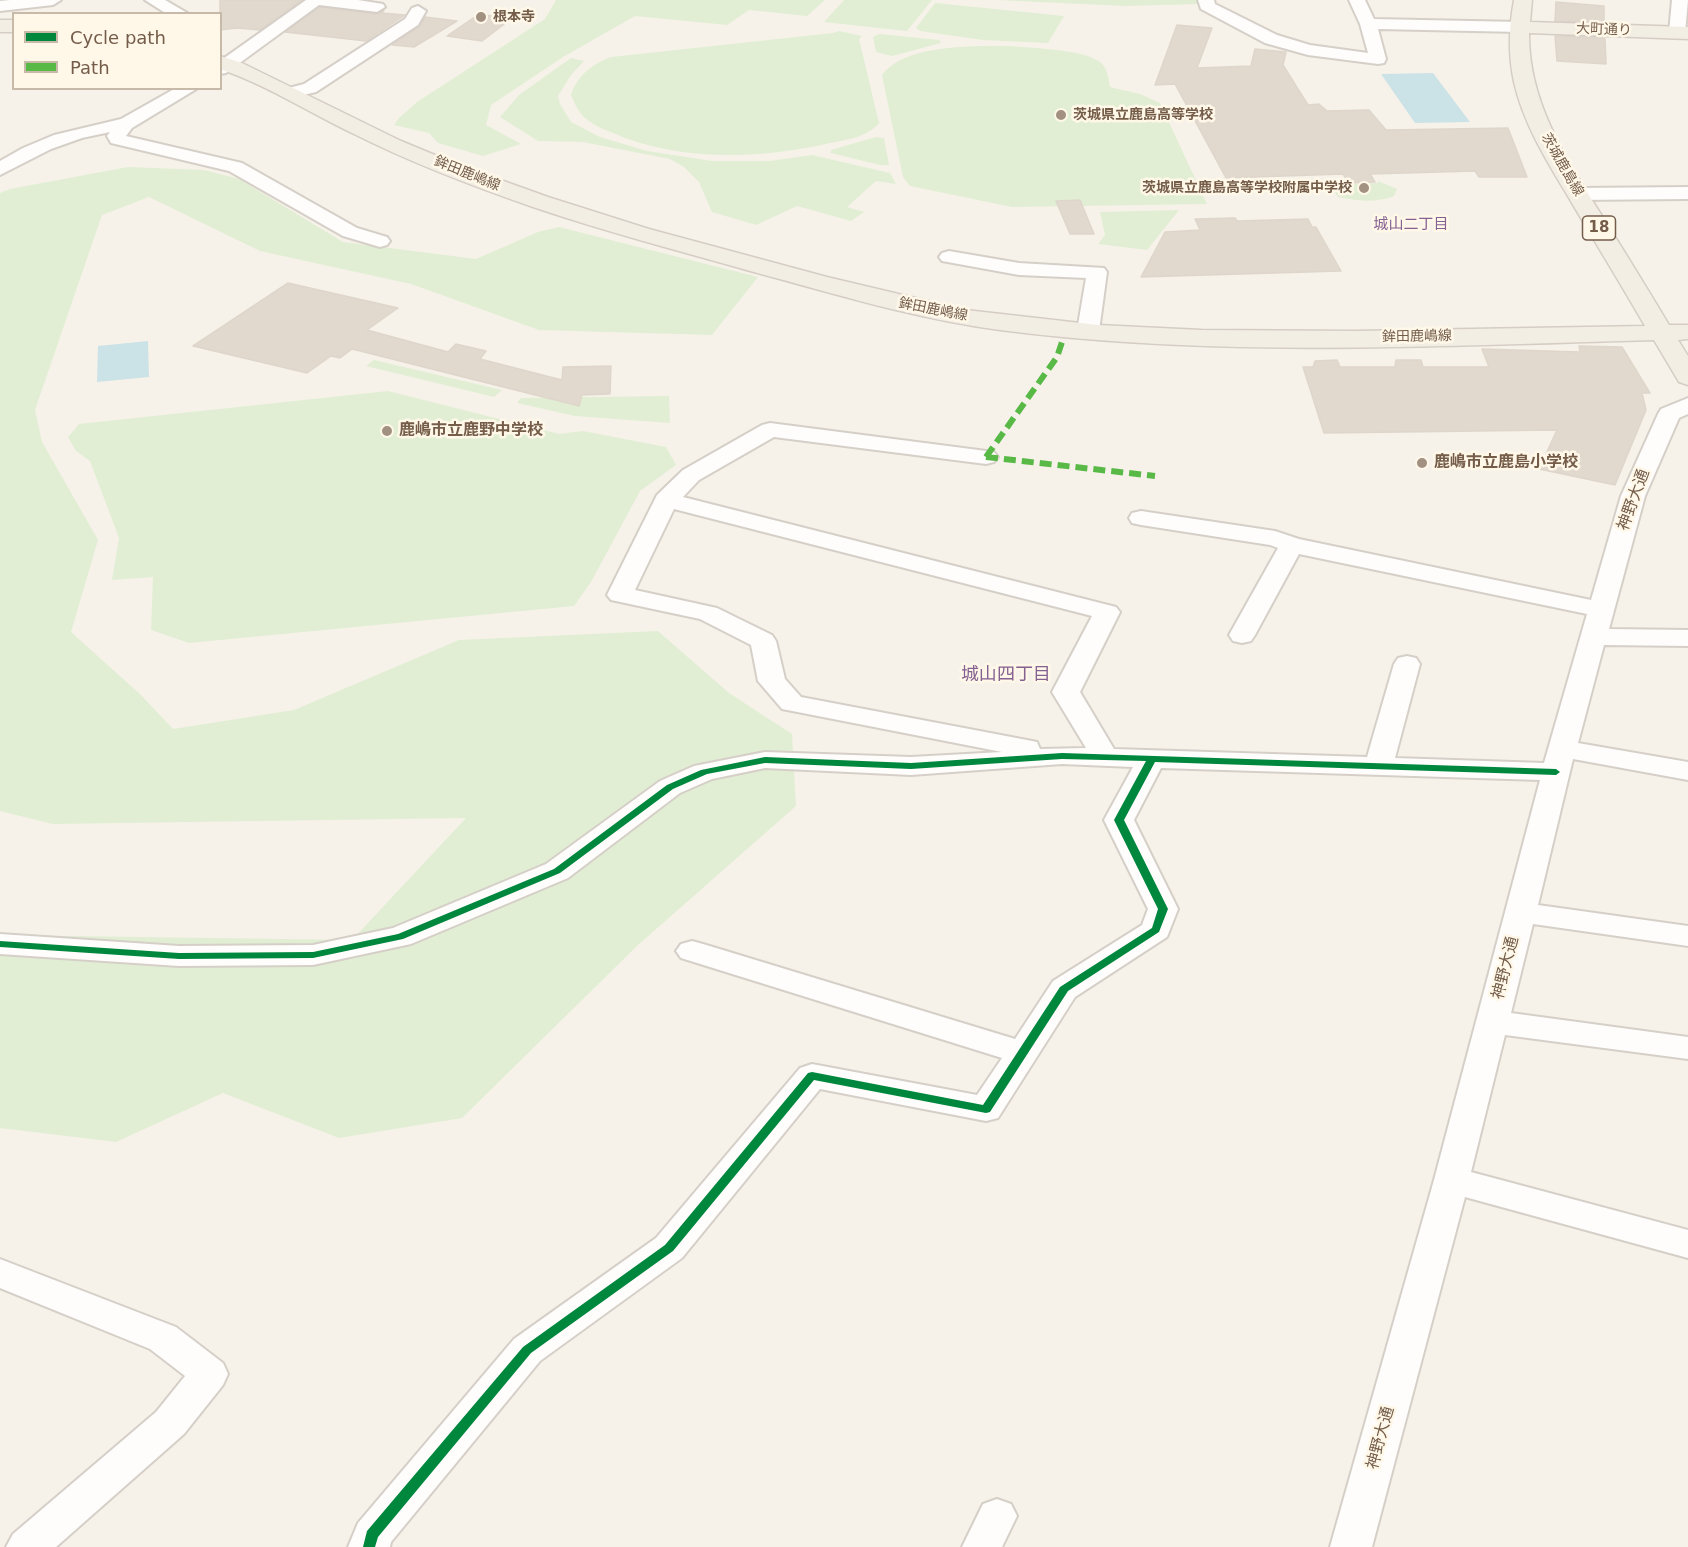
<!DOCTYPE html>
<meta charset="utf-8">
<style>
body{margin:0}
#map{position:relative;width:1688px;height:1547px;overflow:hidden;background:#f6f2e9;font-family:"DejaVu Sans",sans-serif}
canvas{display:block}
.legend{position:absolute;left:12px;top:12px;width:210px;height:78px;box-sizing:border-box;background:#fff8e9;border:2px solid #c7baa9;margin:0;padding:8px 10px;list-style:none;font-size:18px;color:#745c49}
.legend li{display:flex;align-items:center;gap:12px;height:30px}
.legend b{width:30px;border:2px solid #c7baa9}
</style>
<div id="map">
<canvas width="1688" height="1547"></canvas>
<ul class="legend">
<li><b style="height:8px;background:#00873e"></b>Cycle path</li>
<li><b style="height:8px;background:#58b947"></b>Path</li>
</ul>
</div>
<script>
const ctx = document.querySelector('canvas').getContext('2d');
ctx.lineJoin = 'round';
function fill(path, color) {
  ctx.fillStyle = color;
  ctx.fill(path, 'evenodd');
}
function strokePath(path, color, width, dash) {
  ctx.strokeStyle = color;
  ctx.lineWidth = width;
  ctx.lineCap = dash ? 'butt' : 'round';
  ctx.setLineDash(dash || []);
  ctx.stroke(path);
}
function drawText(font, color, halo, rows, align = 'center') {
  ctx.font = font + ' "DejaVu Sans","Noto Sans JP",sans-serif';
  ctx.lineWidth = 5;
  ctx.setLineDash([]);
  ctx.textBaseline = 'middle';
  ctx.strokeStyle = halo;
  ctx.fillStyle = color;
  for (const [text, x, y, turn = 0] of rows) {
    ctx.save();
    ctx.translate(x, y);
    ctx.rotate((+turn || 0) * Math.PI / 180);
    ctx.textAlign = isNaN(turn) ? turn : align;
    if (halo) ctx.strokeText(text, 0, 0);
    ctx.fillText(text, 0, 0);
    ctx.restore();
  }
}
fill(new Path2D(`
 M556,0h269l-18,16 -58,-6 -22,15 -92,-9 -72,41 -72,48 -5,20 35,19 -38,12 -45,-13 -9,-10 -35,-8 5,-7 18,-16 128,-83z
 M844,0h88l-25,31 -83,-9z
 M996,0h203v4l-74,2z
 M935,3l129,13 -16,27 -65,-3 -63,-9 -4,-3z
 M839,31l23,5 -3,3 20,84c-11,14 -33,17 -49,20 -69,16 -151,19 -217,-10 -10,-4 -23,-9 -31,-18 -5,-6 -8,-13 -11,-20 6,-19 21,-31 40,-38l222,-24z
 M879,34l60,6 2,3 -49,13 -16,-4 -3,-15z
 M1008,46c22,2 75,3 92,16 7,5 9,17 10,25l30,7 20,9 47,101 -195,3 -102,-21 -7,-9 -21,-102c22,-31 91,-29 126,-29z
 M571,58l13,3 -13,14 -13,21 2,8 11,18 29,15 47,14 65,10h58l42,-6 78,18 6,11 -20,-3 -29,26 17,5 -13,9 -54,-15 -41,19 -44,-13 -13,-30 -15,-15 -14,-8 -87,-17 -45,-1 -38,-24 19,-22z
 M876,137l8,1 5,27h-9l-49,-12v-3z
 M128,167l76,3 35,9 104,63 133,17 62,-27 21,-5 199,50 -46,58 -173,-5 -128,-46 -151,-33 -111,-54 -47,18 -67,195 7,32 56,98 -27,92 70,63 32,34 121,-19 165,-70 199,-9 71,62 63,41 4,72 -158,139 -176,173 -123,20 -116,-45 -107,49 -116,-14v-193l352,5 114,-122 -413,6 -53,-13v-618l10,-4z
 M1345,181l2,3 31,-1v-2l19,8 -3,7c-18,7 -38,5 -56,1l-5,-8 6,-7z
 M1179,210l-32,40 -49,-6 7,-9 -5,-23z
 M374,360l128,30 -8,7 -128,-31z
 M388,391l171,43 24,-3 83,16 10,18 -36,26 -49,91 -17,24 -385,37 -38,-13 2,-53 -41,3 7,-42 -29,-77 -14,-10 -8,-14 11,-13z
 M669,396l1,27 -95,-7 -58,-13 4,-5z`), '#e1eed4');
fill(new Path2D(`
 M1433,73l37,49 -55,1 -34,-49z
 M148,341l1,36 -52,5 1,-36z`), '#cbe2e7');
const building = new Path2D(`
 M220,0h82l-42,30 -23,-2 -17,2z
 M1556,2l48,4v16l-49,-1z
 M320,7l57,7 7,-4 -2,3 23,2 -39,26 -81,-9z
 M479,14l32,5 -29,22 -35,-5z
 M425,17l32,4 -43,26 -22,-2 27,-18z
 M1177,25l35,3 -15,40 54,-2 4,-17 31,3 -3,13 25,40 11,-1 8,7 42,-1 17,20 122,-2 19,49h-48l-4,-6 -105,3 5,8 -26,1 -6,-9 -117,4 -51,-94 -20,1z
 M1555,36l50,2 1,26 -49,-3z
 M1080,200l14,34h-24l-14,-33z
 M1235,218l2,3 71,-2 4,8h4l25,44 -200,6 24,-45 35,-2 -5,-11z
 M288,283l110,25 -31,22 81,22 8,-8 30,7 -6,8 82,21 1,-13 48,-1 -1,28 -28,1 -3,11 -227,-57 -12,9 -9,-2 -24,17 -114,-27z
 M1579,346l43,1 28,46h-8l4,17 -31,75 -76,-16 18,-39 -233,3 -21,-66h10l2,-6 22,-1 3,7h55l1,-7h25l2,7h66l-7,-18 98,3z`);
fill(building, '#e1d8ce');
strokePath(building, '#dfd6cb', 1.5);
const minor = new Path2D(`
 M10,0h51l-8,5 -53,6v-10z
 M145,0h20l24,14h-22z
 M306,0h52l25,4 2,3 -8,5 -58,-7 -93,68 -6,1v-13z
 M1198,0h16l1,4 62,31 33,10 58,8 -8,-29 -11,-24h16l9,19 146,3 8,5 -8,5 -142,-3 8,30 -2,4 -6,1 -70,-9 -43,-12 -64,-34z
 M1672,0h16l-3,33 -8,5 -8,-5z
 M418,6l8,5 -8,14 -102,67 -25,6 -6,-1 -3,-4 3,-4 19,-5 101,-65 7,-11z
 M176,88h22l-66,40 -6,8 116,27 115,65 30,9 3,4 -3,4 -7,2 -37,-11 -114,-65 -118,-28 -4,-7 3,-4 -28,6 -31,11 -51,26v-14l23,-13 31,-13 67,-16z
 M1688,187v12l-110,1 -7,-2 -3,-4 3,-4 7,-2z
 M949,251l70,12 85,5 3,4 -8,59 -3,5 -8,1 -8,-1 -3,-5 9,-53 -67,-3 -77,-14 -3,-4 3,-4z
 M1688,398v16l-9,4 -34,78 -36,133 79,1v16l-84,-1 -26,98 110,19v18l-115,-21 -35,146 150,21v20l-155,-22 -22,89 177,24v22l-183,-24 -34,137 217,58v28l-223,-61 -93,350h-42l104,-367 106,-400 -379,-12 -27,52 44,89 -11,28 -92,60 -77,121 -12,3 -166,-32 -138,169 -142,103 -149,181 -1,5h-42l10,-24 156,-184 142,-101 144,-170 12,-4 165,31 25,-37 -321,-100 -5,-7 5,-7 11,-3 11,3 312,95 38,-58 89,-56 6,-16 -44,-89 29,-53 -71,-3 -151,11 -146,-7 -53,11 -32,14 -112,85 -157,66 -98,21 -134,1 -179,-12v-20l179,12 134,-1 80,-17 153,-64 114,-83 34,-15 71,-14 146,5 91,-5 -220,-43 -24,-28 -7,-36 -51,-26 -89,-19 -4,-5 50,-100 26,-25 79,-45 8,-2 224,29 4,5 -4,5 -8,2 -212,-27 -75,43 -16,17 433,110 4,5 -40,80 34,57 253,8 27,-93 4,-6 9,-2 9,2 4,6 -25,94 149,5 43,-149 -288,-60 -44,81 -4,6 -9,2 -9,-2 -4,-6 49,-87 -8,-3 -129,-20 -9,-2 -3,-5 3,-5 9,-2 134,20 24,8 292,61 30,-104 37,-82 3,-5zM674,509l418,107 -40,76 34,56 -46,1 -3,-7 -10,-2 -226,-43 -16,-18 -9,-38 -4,-6 -55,-27 -82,-18z
 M0,1259l176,68 47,36 5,11 -5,11 -39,49 -128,113h-50l7,-13 143,-122 29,-36 -35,-27 -150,-61z
 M997,1499l14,5 6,12 -15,31h-40l21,-43z`);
const major = new Path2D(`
 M1514,0h18l-2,22 158,5v12l-159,-6c-1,70 39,129 75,186 22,35 44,71 65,106h19v14l-10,1 10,16v29l-9,-3 -25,-42c-217,6 -438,18 -654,-10 -83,-11 -165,-36 -246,-58 -74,-21 -148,-40 -221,-65 -61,-21 -121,-44 -179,-73 -44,-21 -87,-49 -134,-65v-13l22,7 159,78 58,24 89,32 101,32 178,48 139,33 132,15 103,5 155,1 289,-5c-26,-45 -53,-89 -79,-133 -21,-35 -43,-71 -52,-111 -6,-28 -5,-55 0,-82z
 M0,20h14v12h-14z`);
strokePath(minor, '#d5cfc8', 4);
strokePath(major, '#d5cdc5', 3);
fill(minor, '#fefdfc');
fill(major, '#f2eee4');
strokePath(new Path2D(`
 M986,457l169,19
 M986,457l71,-100 5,-15`), '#58b947', 6, [12, 6]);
fill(new Path2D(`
 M1062,753l494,16 4,3 -4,3 -401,-13 -31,58 44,89 -9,23 -91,59 -78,121 -4,1 -172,-33 -141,171 -142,102 -153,184 -3,10h-12l4,-16 156,-184 142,-102 143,-172 4,-1 171,33 77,-118 92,-59 6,-19 -44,-89 32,-59 -84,-2 -151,10 -146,-6 -58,11 -34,15 -113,84 -157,66 -90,19 -134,1 -179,-12v-6l179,12 134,-1 85,-18 156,-65 113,-84 34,-15 64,-13 146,6z`), '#00873e');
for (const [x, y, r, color] of [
 [481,17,6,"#a29081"],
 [1061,115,6,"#a29081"],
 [1364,188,6,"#a29081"],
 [387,431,6,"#a29081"],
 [1422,463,6,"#a29081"]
]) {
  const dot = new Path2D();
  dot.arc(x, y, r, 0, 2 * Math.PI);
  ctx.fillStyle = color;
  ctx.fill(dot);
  strokePath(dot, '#fff8e9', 2);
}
drawText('bold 14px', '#745c49', '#fff8e9', [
 ["根本寺",493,17],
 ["茨城県立鹿島高等学校",1073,115],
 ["茨城県立鹿島高等学校附属中学校",1352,188,"right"]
], 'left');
drawText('14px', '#745c49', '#fff8e9', [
 ["大町通り",1604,30,2],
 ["茨城鹿島線",1562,165,60],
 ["鉾田鹿嶋線",467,174,22],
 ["鉾田鹿嶋線",933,310,11],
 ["鉾田鹿嶋線",1417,337,-1]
]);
drawText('15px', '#856191', '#fff8e9', [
 ["城山二丁目",1411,225]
]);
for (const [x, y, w] of [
 [1599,228,33]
]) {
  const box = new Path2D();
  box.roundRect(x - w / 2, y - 12, w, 24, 4.5);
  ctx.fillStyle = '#fff8e9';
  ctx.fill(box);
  strokePath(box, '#745c49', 1.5);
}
drawText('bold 15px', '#745c49', null, [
 ["18",1599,228]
]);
drawText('bold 16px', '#745c49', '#fff8e9', [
 ["鹿嶋市立鹿野中学校",399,431],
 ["鹿嶋市立鹿島小学校",1434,463]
], 'left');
drawText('16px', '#745c49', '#fff8e9', [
 ["神野大通",1634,500,-70],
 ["神野大通",1506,968,-76],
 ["神野大通",1381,1438,-75]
]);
drawText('18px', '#856191', '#fff8e9', [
 ["城山四丁目",1006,675]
]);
</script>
